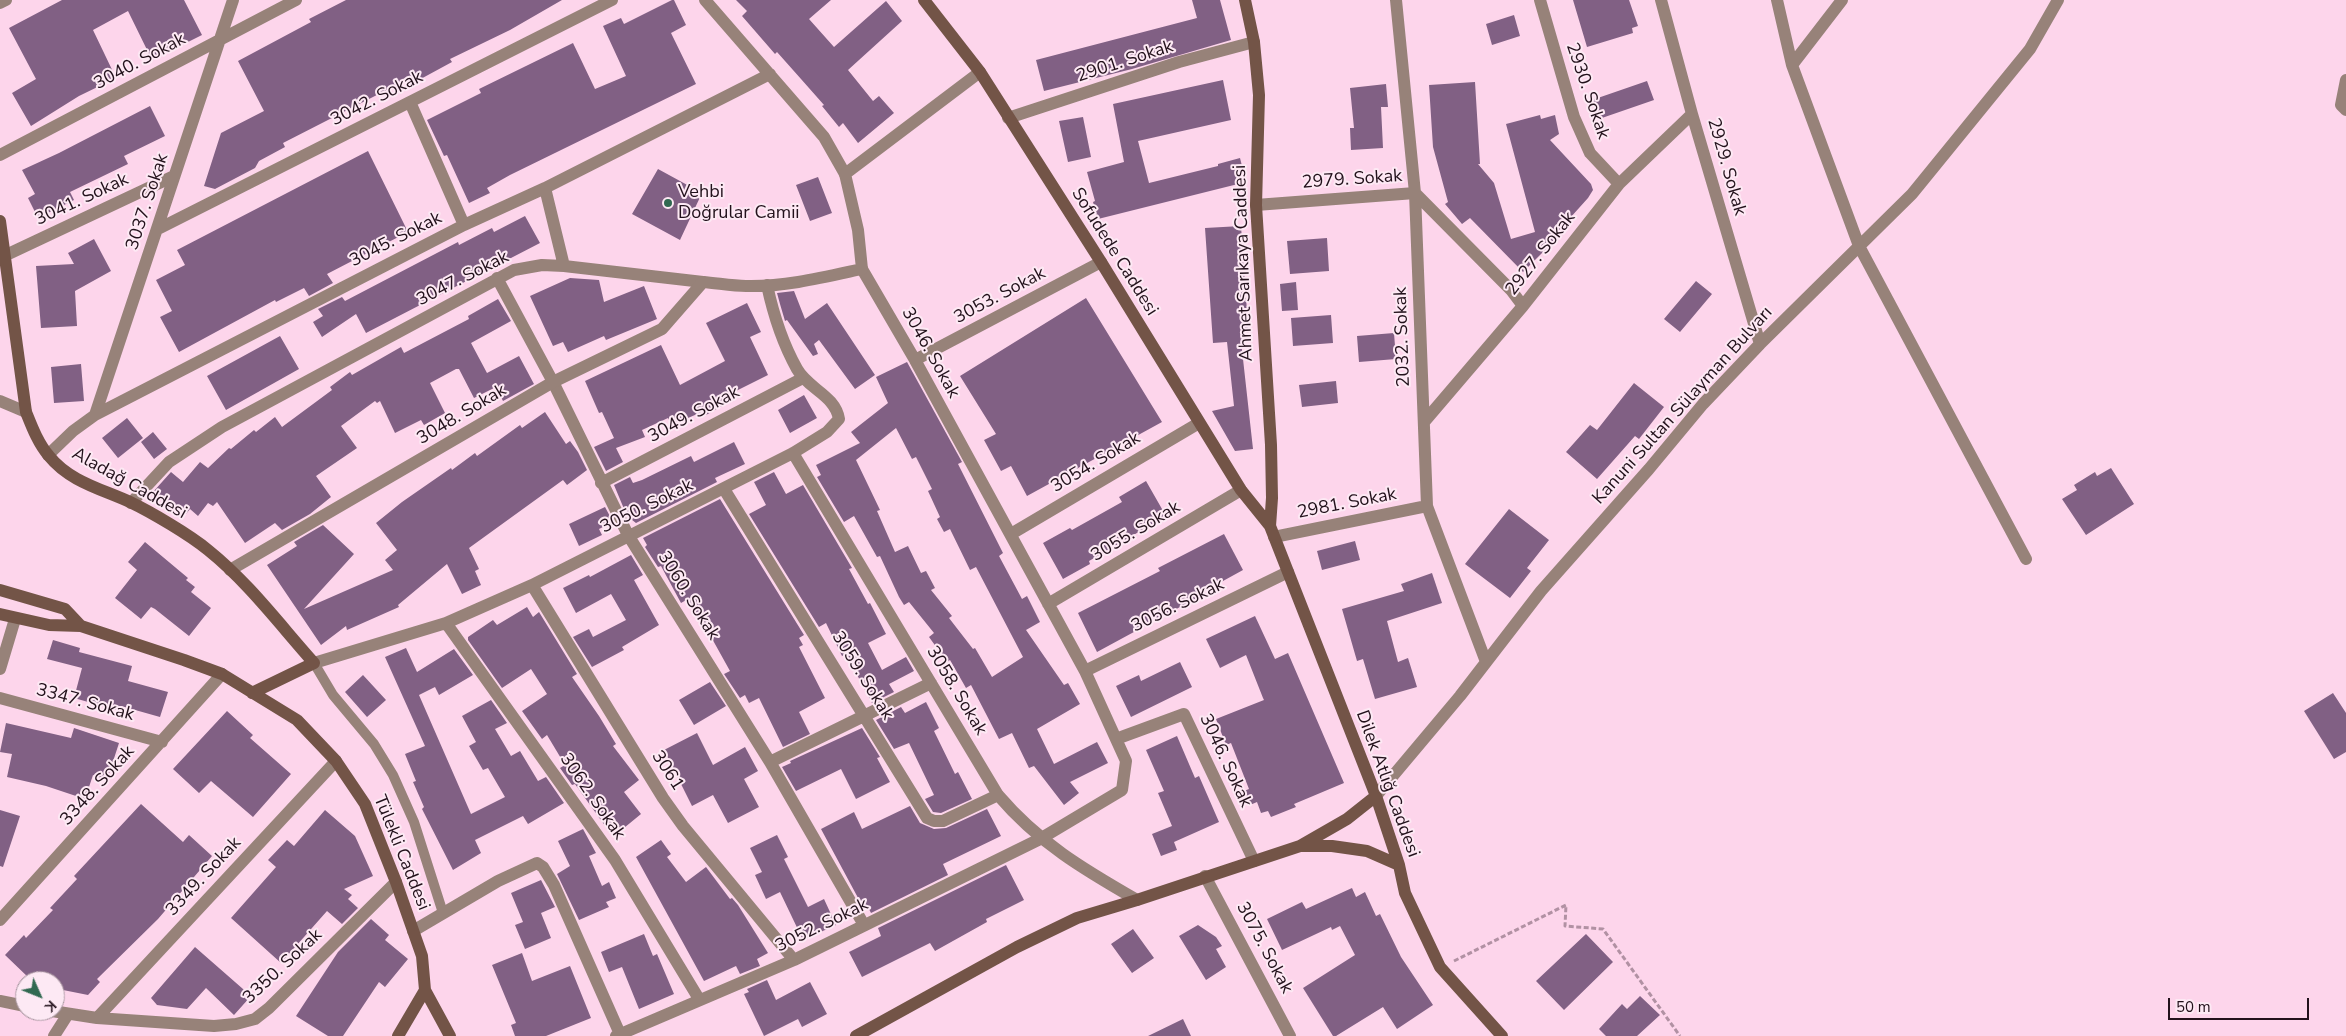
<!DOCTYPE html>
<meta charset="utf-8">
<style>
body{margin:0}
#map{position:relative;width:2346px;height:1036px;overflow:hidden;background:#fdd5eb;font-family:"Nunito Sans",sans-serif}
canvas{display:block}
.north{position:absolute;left:15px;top:971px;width:50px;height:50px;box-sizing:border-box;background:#fde9f4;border:1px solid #a5939d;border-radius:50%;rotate:134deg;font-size:14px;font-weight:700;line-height:20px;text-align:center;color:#22111b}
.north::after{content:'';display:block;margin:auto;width:18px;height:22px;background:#316951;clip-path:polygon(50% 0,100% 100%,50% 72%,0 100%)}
.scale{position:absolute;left:2168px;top:998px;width:141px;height:22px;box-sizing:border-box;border:2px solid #22111b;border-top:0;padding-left:6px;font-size:15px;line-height:18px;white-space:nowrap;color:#22111b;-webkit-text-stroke:4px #fde9f4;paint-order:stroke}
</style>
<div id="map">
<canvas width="2346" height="1036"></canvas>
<div class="north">K</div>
<div class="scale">50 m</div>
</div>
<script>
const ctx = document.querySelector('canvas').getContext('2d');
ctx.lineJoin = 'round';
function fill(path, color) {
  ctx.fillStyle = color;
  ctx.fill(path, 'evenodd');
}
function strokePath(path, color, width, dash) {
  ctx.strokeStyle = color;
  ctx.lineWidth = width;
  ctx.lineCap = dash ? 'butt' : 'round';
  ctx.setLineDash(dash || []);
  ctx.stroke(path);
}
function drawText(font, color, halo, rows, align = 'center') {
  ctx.font = font + ' "Nunito Sans",sans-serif';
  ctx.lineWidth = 4;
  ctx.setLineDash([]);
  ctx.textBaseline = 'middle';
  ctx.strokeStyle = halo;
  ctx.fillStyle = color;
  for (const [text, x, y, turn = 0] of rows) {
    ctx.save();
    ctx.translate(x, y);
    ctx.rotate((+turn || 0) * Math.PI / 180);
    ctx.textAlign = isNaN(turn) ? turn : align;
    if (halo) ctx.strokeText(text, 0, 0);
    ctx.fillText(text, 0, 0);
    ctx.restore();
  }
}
fill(new Path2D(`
 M62,0h122l18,35 -50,25 -24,-49 -35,19 23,48 -37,18 -48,30 -19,-33 24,-14 -27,-51z
 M346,0h216l-52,30 -60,29 2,3 -35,19 -3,-5 -131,67 2,4 -26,14 -4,7 -40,21 -11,-3 17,-53 43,-22 -26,-50 73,-39 -2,-3z
 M672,0h2l12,25 -15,8 25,51 -186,91 -23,13 3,5 -21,10 -22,-48 -3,1 -17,-36 54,-27 -2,-4 94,-46 22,46 31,-13 -23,-50 18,-8 3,6z
 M736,0h95l-22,19 25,28 52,-46 16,20 -54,49 25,31 6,-5 15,17 -36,30 -15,-20 -4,4 -17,-21 2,-1 -23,-26 -24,-27 -2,2 -33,-38 5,-5z
 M1192,0h28l11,40 -99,29 -88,22 -8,-31 161,-42z
 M1573,0h56l9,26 -6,2 1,5 -46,14z
 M1514,15l6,21 -28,9 -6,-21z
 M1223,80l8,40 -93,21 11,42 69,-17v-2l22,-6 6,24 -148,37 -5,-17 2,-1 -8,-29 37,-10 -11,-58z
 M1647,81l7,19 -55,19 -7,-19z
 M1475,82l5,82h-2l16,19 17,56 24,-7 -29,-108 34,-9 1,4 14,-4 4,19 -9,6 41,44 2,6 -5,8 -36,40 2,3 -31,31 -53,-54 -8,6 -17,-20 3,-2 -15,-55 -4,-62z
 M1386,84l2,23h-7l2,41 -32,2 -1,-22h4l-4,-40z
 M150,106l15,30 -41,20 4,8 -58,28 4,8 -36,18 -10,-20 7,-4 -13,-24 37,-17z
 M1083,117l8,40 -23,5 -9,-41z
 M368,151l40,81 -81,42 6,9 -24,13 -5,-8 -28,14 -1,-2 -96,52 -19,-35 12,-6 -16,-31 29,-15 -8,-15z
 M658,169l44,24 -22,47 -48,-26z
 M818,177l14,36 -22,8 -14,-36z
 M525,216l15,27 -174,90 -10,-19 -34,23 -9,-15 10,-6 -5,-7 24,-12 3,4 113,-59 1,3 33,-17 2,4z
 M1241,226l8,114 -8,1 12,108 -18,2 -23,-40 22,-5 -7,-64 -14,1 -8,-115z
 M1327,238l2,33 -39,3 -3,-33z
 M94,239l17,32 -36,20 2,35 -36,2 -5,-62 38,-2 -6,-11z
 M570,278l29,2 5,22 40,-16 13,33 -51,21 -2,-4 -36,16 -5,-10 -10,4 -23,-50z
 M1696,281l16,13 -32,38 -16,-13z
 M1296,282l2,28 -16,1 -2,-27z
 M794,291l11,28 22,-16 48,72 -20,14 -36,-49 -5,4 4,10 -5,2 -26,-36 -2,1 -5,-17 -3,-11z
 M1086,298l76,124 -135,74 -16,-30 -10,5 -17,-31 12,-6 -36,-58z
 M498,299l13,22 -40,22 16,30 32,-17 15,28 -31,17 -7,-14 -22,11 -15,-29h-3l-26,14 15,30 -21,12 -3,-5 -26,13 -15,-32 -3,2 -2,-2 -34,25 16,22 -41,28 15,21 -21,17 -28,16 -7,-7 -30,20 -28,-41 -4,4 -5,-3 -10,13 -8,-7 -4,5 -14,-12 -3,4 -16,-14 18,-20 12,10 17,-20 8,6 21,-20 2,1 23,-19 2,2 19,-15 7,10 50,-37 -2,-3 20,-15 2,3 49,-28 3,6 65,-34 -1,-3z
 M747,303l14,29 -11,5 18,38 -42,21 3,6 -23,13 -2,-4 -32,14 -4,-7 -26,12 3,7 -29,11 7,14 -17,9 -12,-24 20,-9 -12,-26 -3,1 -14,-32 76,-36 19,40 45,-24 -19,-38z
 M1331,315l2,28 -40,3 -2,-28z
 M1394,333l2,26 -37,3 -2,-26z
 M280,336l19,33 -73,41 -19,-34z
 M907,362l55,100 -4,2 45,89 -4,3 23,43 5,-3 13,26 -14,8 38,55 4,-2 12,21 -43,25 17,35 43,-22 11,21 -38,19 9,11 -15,12 -30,-39 -5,2 -17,-35 -13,6 -28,-54 -5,3 -16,-28 -3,2 -18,-25 5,-4 -25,-31 -5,3 -5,-8 -19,-41 -3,1 -23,-41 -10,6 -27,-45 4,-2 -5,-10 44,-22 -9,-11 37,-29 -12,-26zM896,428l16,31 4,-2 16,32 -4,2 12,26 -3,2 7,13 6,-3 20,41 6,-3 47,90 -31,20 -17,-29 -2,1 -24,-31 3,-2 -21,-26 4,-2 -9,-17 -5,2 -13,-27 -13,6 -18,-41 3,-1 -24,-50z
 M81,364l3,37 -30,2 -3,-36z
 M1336,381l2,22 -36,4 -3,-22z
 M1634,383l30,24 -25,32 -4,-3 -38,43 -31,-27 24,-27 7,5z
 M804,395l13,23 -27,15 -12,-23z
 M545,412l21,32 4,-3 8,11 9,18 -20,15 -4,-5 -94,68 10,21 -4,2 6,14 -19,9 -15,-30 -49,41 1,2 -52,23 -1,-4 -25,19 -54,-80 30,-19 -3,-4 29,-17 31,29 -50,55 89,-39 -8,-10 12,-10 -21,-27 26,-21 49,-34 1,2 23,-17 2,3 43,-31 2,3z
 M127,418l16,20 -25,20 -16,-20z
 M153,432l14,17 -13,10 -13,-17z
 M734,442l11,22 -30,14 2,4 -81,41 -9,-7 -13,-31 16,-8 3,6 9,-3 49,-24 3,6z
 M2111,468l23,36 -48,31 -24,-36 15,-9 -3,-5 21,-13 2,4z
 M774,472l12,22 17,-9 49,83 -3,1 19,35 2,-1 16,31 -18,9 14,27 24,-13 8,14 -25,13 5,8 -22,11 -26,-49 -4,2 -16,-33 -7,4 -70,-113 17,-9 -12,-23z
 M1146,481l20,35 -77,45 1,3 -27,15 -20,-36 27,-15 2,2 50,-28 -3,-5z
 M720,499l84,136 -5,3 4,7 -4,2 26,51 -26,14 11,22 -27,13 -24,-49 -10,5 -4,-8 -5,3 -16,-24 6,-3 -25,-45 -2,1 -15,-28 -7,4 -20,-37 -3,1 -13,-20 2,-2 -4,-7z
 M605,507l8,15 -14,7 3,6 -23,11 -10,-22z
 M1509,509l40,31 -22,28 4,3 -21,27 -45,-34z
 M1224,534l19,36 -40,22 1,2 -107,58 -19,-39 82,-42 -2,-3z
 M1355,541l5,19 -38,10 -5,-19z
 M145,542l43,36 -2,2 9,7 -4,5 20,16 -22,28 -34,-27 -4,-2 -10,12 -26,-21 22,-28 -9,-8z
 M631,555l12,20 -9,5 25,45 -37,22 2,3 -32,17 -19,-30 16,-8 4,8 33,-17 -15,-26 -35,19 -13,-25 26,-13 1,2z
 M1432,573l10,30 -55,18 11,41 10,-4 9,29 -42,12 -12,-40 -6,2 -15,-52 62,-18 -3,-7z
 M527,607l6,10 6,-5 38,62 -5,3 27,39 17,28 -3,2 26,34 -15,12 17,22 -28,23 -38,-53 -3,1 -12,-17 5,-3 -18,-30 -5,4 -20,-28 25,-17 -16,-25 -29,19 -34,-48v-3l25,-17 4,5z
 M1255,616l20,43 13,-6 56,130 -50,21 2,3 -25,10 -3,-6 -7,2 -4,-11 -7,3 -6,-14 5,-2 -18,-46 -5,2 -10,-26 48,-19 -1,-2 -17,-43 -26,13 -14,-29z
 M53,640l27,8 -1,4 53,14 -4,15 40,11 -8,25 -39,-11 -1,5 -46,-13 8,-30 -35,-9z
 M406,648l11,24 37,-23 19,26 -34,20 -4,-8 -16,8 52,119 34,-17 -17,-29 -5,2 -14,-24 7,-4 -14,-26 29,-16 16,23 -12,6 16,27 9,-5 18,30 8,-4 18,26 -36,21 -5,-8 -48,24 6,13 -28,17 -31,-61 2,-2 -11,-25 3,-1 -11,-27 20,-8 -40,-89z
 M1180,662l12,25 -61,30 -15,-31 23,-11 2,6z
 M363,675l23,25 -19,17 -22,-25z
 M710,682l16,24 -32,19 -15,-25z
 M2333,693l13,20v39l-12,7 -30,-48z
 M926,702l13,26 -5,3 21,43 3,-2 14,27 -31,14 -8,-1 -8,-13 9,-4 -25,-52 -15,6 -18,-29 25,-13 4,6z
 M227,711l26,24 -3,3 41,36 -38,43 -42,-36 -12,12 -26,-24z
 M6,723l65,15 3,-10 45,15 -12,37 -14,-5 -8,24 -39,-13 -39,-9 5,-23 -12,-2z
 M862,728l18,29 -3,1 13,24 -34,17 -15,-30 -45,22 -14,-24 9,-4 -1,-2z
 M697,733l16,32 32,-18 13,24 -14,8 15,28 -31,16 -15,-28 -21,11 -28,-56z
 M1177,736l18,42 4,-2 20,46 -45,20 3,8 -16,6 -9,-22 20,-8 -14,-33 6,-2 -18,-41z
 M141,804l42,38 6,-7 23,21 -54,63 -61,60 3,3 -12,13 -30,-6 -3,-2v-6h-6l-12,-10 -7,8 -25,-24 19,-20 2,3 27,-28 -3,-2 27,-29 -3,-3z
 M910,806l10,17 14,6 12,-1 41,-19 14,27 -58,28 5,11 -77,38 -3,-6 -4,2 -43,-80 33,-17 8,17z
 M0,810l20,6 -17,51 -3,-1z
 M325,810l30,26 18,40 -29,13 8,6 -4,4 10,9 -16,16 -15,-13 -46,52 -50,-45 45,-51 -8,-7 19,-20 7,6z
 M583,829l13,24 -7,3 13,30 7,-4 7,16 -10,4 3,5 -30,13 -22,-46 13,-8 -12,-25z
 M777,835l11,22 -4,2 24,48 16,-8 12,26 -33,15 -23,-48 -14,7 -11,-24 7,-3 -12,-24z
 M661,840l10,14 -4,3 19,25 20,-15 24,32 2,-1 6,7 30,48 -11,6 3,7 -20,8 -4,-8 -32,15 -68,-124z
 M1006,865l18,35 -38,19 1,3 -52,29 -5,-8 -68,34 -13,-25 32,-16 -3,-8z
 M541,880l14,27 -14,6 10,25 -26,11 -10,-24 8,-3 -12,-29z
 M1352,888l4,9 9,-5 11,24 4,-2 21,43 32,48 -36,24 -14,-22 -47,29h-3l-30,-48 52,-33 -15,-29 -8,4 -1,-3 -49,23 -15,-31 35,-17 4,7z
 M371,919l18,16 -4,5 23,19 -23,28 -6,-5 -36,54h-15l-32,-20 42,-64z
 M1198,925l18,12 6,9 -6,3 10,18 -20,13 -27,-44z
 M1133,929l21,29 -22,15 -21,-29z
 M644,934l9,22 4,-2 17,40 -35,15 -17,-42 -13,5 -8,-20z
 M1586,934l27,28 -49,48 -28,-29z
 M195,947l56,49 -17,19 -28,-27 -19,21 -30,-4 -6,-7z
 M522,953l10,28 38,-15 21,52 -45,18h-31l-4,-11 5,-2 -24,-58z
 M767,980l9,20 34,-18 17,32 -25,13 -4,-8 -34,17 -20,-42 5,-2 -2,-3z
 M1640,996l20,19 -23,21h-31l-7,-7 23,-25 5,5z
 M1183,1019l8,17h-43z`), '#816084');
strokePath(new Path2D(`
 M1454,961l112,-56 -1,21 38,3 77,107`), '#b191a3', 3, [5, 2.5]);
strokePath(new Path2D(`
 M314,663l19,32 41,49 19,31 21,47 29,91`), '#978279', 10);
strokePath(new Path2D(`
 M705,0l119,137 21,37
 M1396,0l19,193 12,313 59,156
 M1540,0l34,117 16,36 29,31
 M1661,0l31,114 68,230
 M1777,0l15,65 67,181 167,313
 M0,3l6,-3
 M1792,65l50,-65
 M2346,80l-5,25 5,5
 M410,102l54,123
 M1008,118l171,-56 75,-20
 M0,155l296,-155
 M545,188l19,78
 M1256,205l159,-12 96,97 12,16
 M158,229l454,-229
 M4,256l170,-80
 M497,278l56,104 75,153 142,227 94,163
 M915,360l186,-98
 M0,401l26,11
 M95,415l138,-415
 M1424,422l99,-116 96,-122 73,-70
 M793,453l205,342c41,48 85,74 139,105
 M48,455l25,-24 22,-16 369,-190 81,-37 225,-114
 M601,483l202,-105
 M724,489l203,329 7,3h9l55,-26
 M131,503l38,-41 53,-35 292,-157 28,-5 22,1 139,16
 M1011,534l188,-111
 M1274,537l153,-31
 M532,585l131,213 20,28 111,134
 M1048,604l193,-114
 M446,623l169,237 84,139
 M314,663l132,-40 86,-38 261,-132 34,-21 12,-13c-4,-24 -31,-30 -42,-50 -14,-25 -24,-56 -30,-84
 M1085,671l203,-99
 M0,698l162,44
 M1116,739l68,-25 70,147
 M770,762l161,-79
 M1376,796l84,-100 81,-105 108,-122 54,-65 57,-60 152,-150 118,-145 28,-49
 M1205,876l85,160
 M0,920l222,-246
 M413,931l85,-50 39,-18 6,4 11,18 66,149
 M0,1001l25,5
 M52,1011l45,7 117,8 22,-2 19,-5 14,-11 127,-126
 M97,1018l239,-257
 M54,1036l14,-22
 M616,1036l178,-76 246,-121 82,-49 4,-29 -41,-90 -170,-311 -53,-91`), '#978279', 12);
strokePath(new Path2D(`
 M230,570l323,-188 109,-53 41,-47c14,1 29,4 43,4 39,1 79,-9 116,-17l-4,-39 -13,-56 135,-102
 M0,669l15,-50`), '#978279', 12);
strokePath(new Path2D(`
 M924,0l56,72 121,190 140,228 29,36 106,270 23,69 6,28 35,74 62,69
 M1245,0l9,42 5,53 -3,110 15,240 1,53 -2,28
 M0,221l26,191c6,15 12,31 23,44 21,26 53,33 81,46 21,10 60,33 78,48 40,32 72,75 106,113l-62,30
 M0,590l65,19 16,17
 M0,614l49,11 32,1 103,34 38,14 75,46 39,41 29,43 31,78 26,74 3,34 25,46
 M1300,846h32l35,5 32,14
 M398,1036l27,-46
 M856,1036l161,-89 60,-29 60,-18 163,-54 47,-27 29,-23`), '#735447', 12);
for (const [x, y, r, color] of [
 [668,203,5,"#316951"]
]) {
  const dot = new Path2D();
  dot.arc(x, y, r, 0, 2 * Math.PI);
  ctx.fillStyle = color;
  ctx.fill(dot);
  strokePath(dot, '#fde9f4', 2);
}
drawText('18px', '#22111b', '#fde9f4', [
 ["3040. Sokak",140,62,-28],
 ["2901. Sokak",1125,62,-18],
 ["2930. Sokak",1587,91,71],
 ["3042. Sokak",377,99,-27],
 ["2929. Sokak",1726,167,74],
 ["2979. Sokak",1352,180,-4],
 ["3041. Sokak",82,200,-25],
 ["3037. Sokak",148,202,-72],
 ["3045. Sokak",396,240,-27],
 ["Sofudede Caddesi",1114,252,58],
 ["2927. Sokak",1541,254,-52],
 ["Ahmet Sarıkaya Caddesi",1244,263,-92],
 ["3047. Sokak",463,279,-27],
 ["3053. Sokak",1000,296,-28],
 ["2032. Sokak",1403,337,-92],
 ["3046. Sokak",930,353,61],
 ["Kanuni Sultan Sülayman Bulvarı",1683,406,-48],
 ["3048. Sokak",462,415,-31],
 ["3049. Sokak",694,415,-28],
 ["3054. Sokak",1096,463,-31],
 ["Aladağ Caddesi",129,484,29],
 ["2981. Sokak",1347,504,-11],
 ["3050. Sokak",647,507,-26],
 ["3055. Sokak",1136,532,-31],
 ["3060. Sokak",688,596,58],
 ["3056. Sokak",1178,606,-26],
 ["3059. Sokak",862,676,58],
 ["3058. Sokak",956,691,59],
 ["3347. Sokak",85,703,15],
 ["3046. Sokak",1225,761,65],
 ["3061",667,771,57],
 ["Dilek Atlığ Caddesi",1387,784,70],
 ["3348. Sokak",98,786,-48],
 ["3062. Sokak",592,797,55],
 ["Tülekli Caddesi",401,853,68],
 ["3349. Sokak",204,877,-47],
 ["3052. Sokak",822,926,-26],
 ["3075. Sokak",1264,948,62],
 ["3350. Sokak",283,967,-43]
]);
drawText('18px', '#22111b', '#fde9f4', [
 ["Vehbi",678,193],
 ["Doğrular Camii",678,214]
], 'left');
</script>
